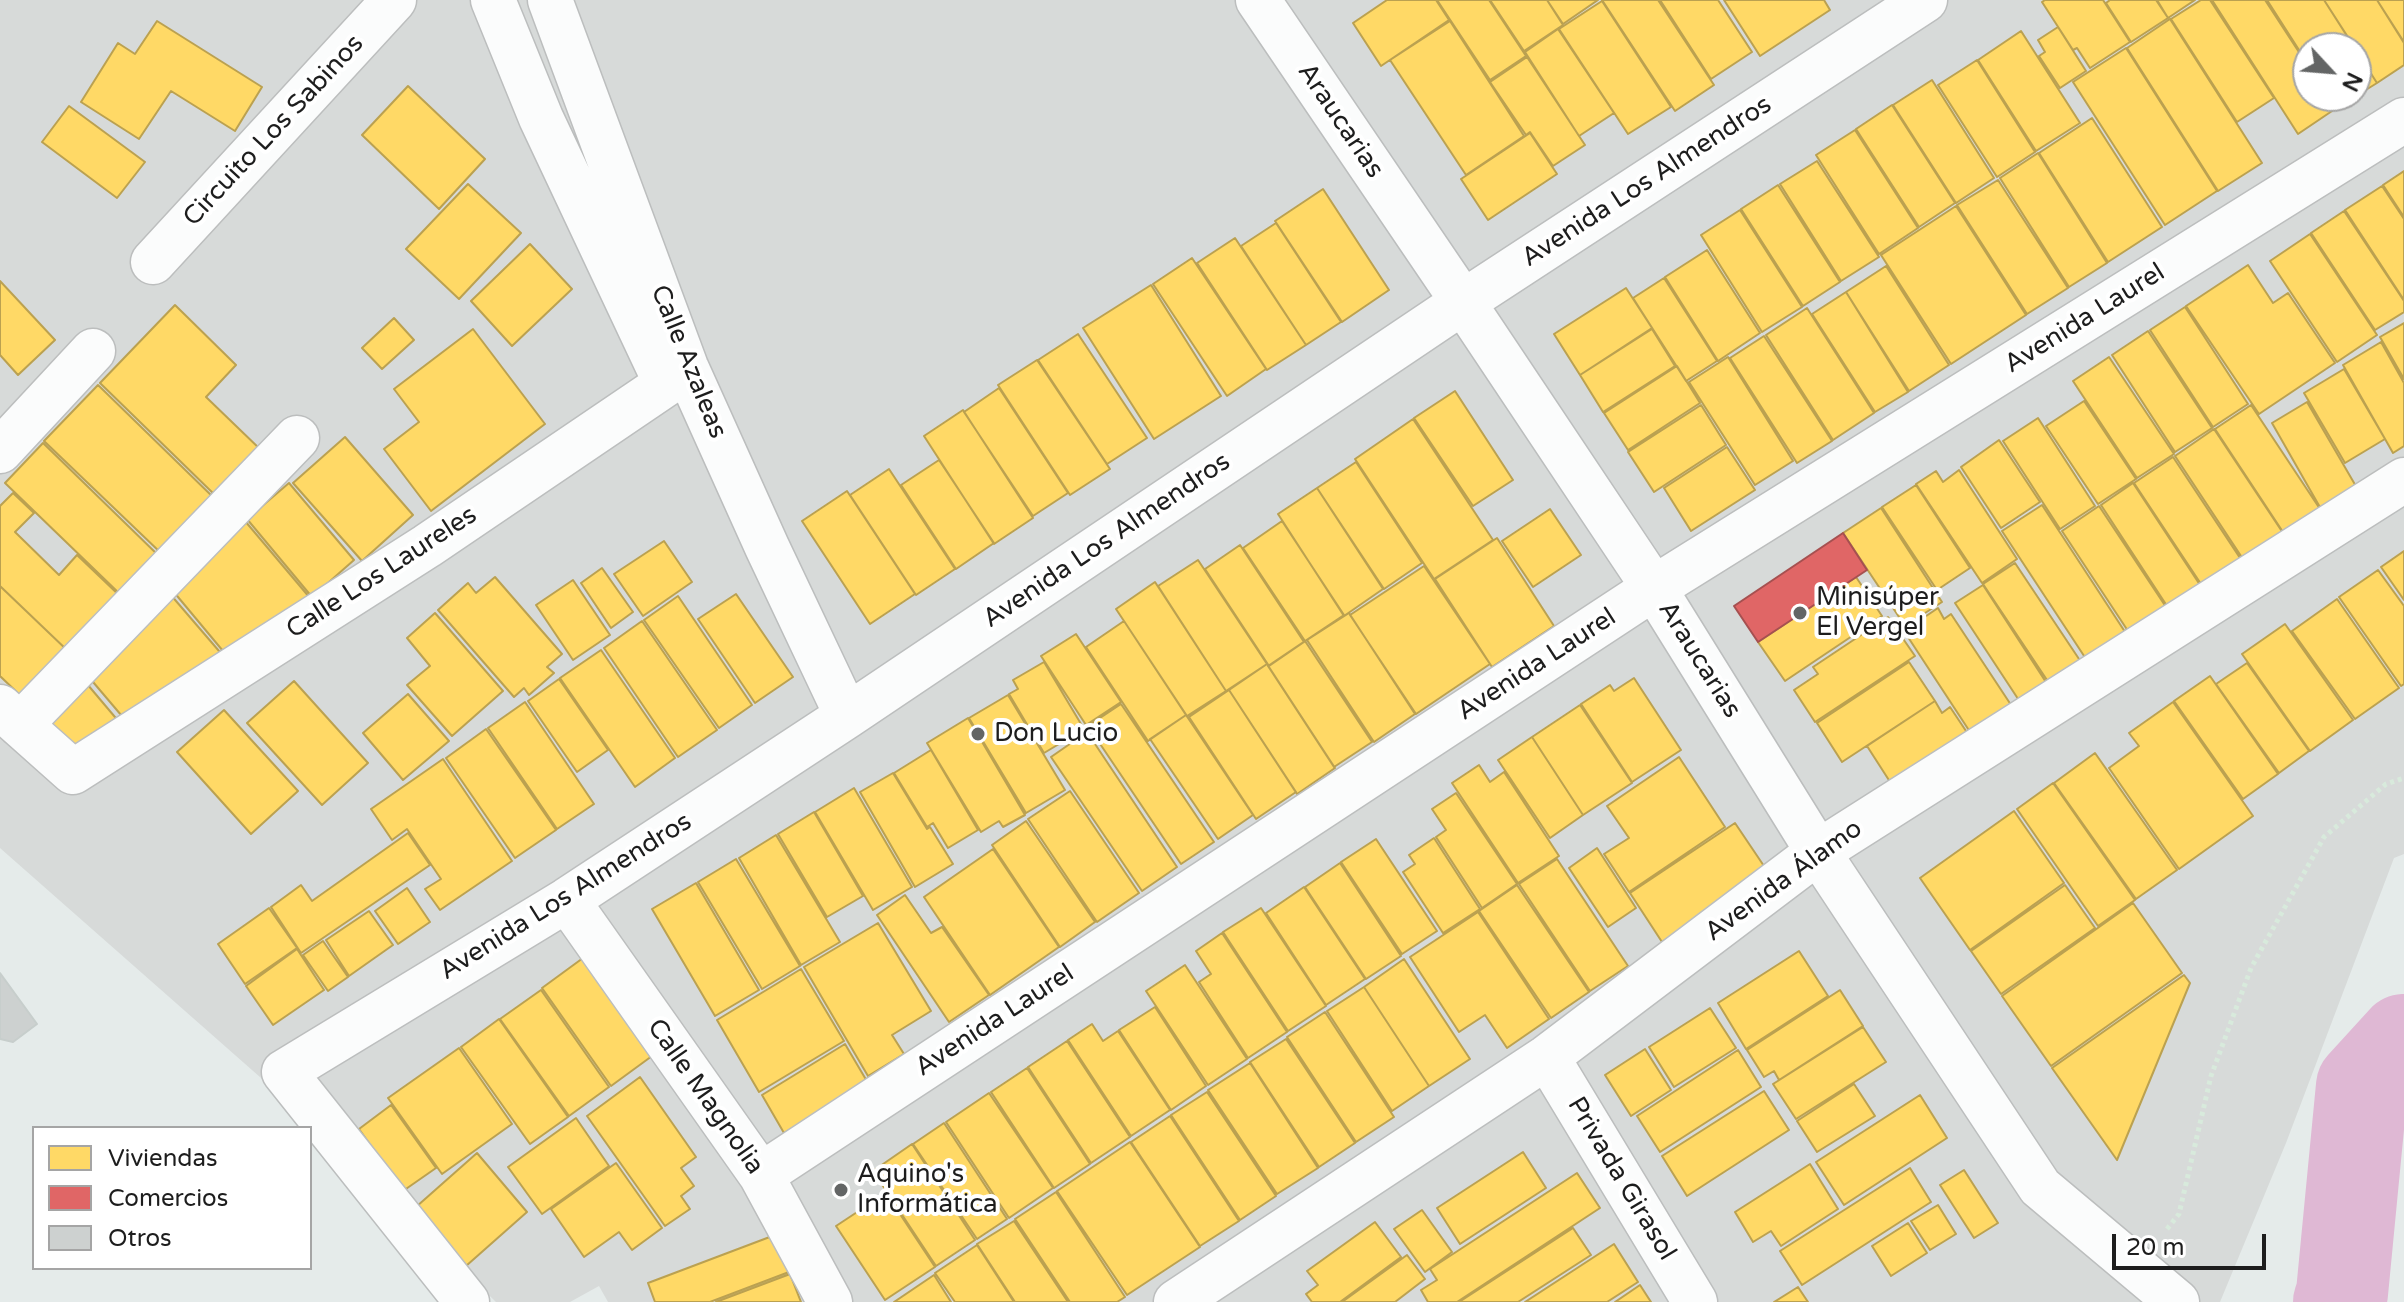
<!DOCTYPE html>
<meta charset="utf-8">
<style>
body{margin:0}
#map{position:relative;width:2404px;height:1302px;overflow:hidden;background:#e5ebea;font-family:"Varela Round",sans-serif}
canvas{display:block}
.legend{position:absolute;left:32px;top:1126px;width:280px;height:144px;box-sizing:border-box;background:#fff;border:2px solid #a5a5a5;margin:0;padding:10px 14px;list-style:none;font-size:24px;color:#1d1d1d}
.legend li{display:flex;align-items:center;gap:16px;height:40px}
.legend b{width:40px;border:2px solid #a5a5a5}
.north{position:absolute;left:2292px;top:32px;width:80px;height:80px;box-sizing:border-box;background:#fff;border:2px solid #a5a5a5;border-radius:50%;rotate:116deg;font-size:22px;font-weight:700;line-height:32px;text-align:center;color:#1d1d1d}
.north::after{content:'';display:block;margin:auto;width:28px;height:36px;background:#636565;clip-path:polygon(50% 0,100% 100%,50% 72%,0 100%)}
.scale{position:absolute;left:2112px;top:1234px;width:154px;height:36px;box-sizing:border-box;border:4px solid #1d1d1d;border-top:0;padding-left:10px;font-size:24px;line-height:28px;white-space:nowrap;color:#1d1d1d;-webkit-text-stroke:6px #fff;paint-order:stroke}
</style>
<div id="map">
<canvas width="2404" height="1302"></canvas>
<ul class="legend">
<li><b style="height:22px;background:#ffd966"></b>Viviendas</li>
<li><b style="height:22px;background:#e06666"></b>Comercios</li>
<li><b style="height:22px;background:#cdd1d0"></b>Otros</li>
</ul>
<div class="north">N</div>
<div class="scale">20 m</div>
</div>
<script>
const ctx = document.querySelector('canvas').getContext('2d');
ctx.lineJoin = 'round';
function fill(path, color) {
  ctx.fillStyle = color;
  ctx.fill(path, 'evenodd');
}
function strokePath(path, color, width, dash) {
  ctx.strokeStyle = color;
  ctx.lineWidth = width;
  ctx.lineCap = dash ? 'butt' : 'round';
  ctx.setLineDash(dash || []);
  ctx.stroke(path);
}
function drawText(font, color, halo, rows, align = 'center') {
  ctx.font = font + ' "Varela Round",sans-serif';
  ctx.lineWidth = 8;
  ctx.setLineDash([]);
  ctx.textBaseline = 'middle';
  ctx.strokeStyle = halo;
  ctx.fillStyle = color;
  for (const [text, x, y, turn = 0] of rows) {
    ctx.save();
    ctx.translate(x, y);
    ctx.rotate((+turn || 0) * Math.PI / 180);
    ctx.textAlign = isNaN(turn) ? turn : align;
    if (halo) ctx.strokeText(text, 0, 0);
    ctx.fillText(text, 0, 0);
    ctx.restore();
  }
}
fill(new Path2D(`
 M0,0h2404v854l-10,4 -108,285 -66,159h-1612l-9,-16 -29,16h-74l-185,-180 -311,-274zM2308,48h48v48h-48z`), '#d7dad9');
const homes = new Path2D(`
 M1387,0h49l13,20 -68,46 -28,-43z
 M1437,0h52l37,56 -36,24z
 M1490,0h57l16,25 -39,26z
 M1547,0h51l-35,24z
 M1602,0h56l56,85 -39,26z
 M1660,0h58l34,52 -41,27z
 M1724,0h100l6,10 -70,46z
 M2045,0h58l27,42 -40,26 -13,-20 -4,2 -31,-48z
 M2110,0h46l12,18 -37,24 -25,-39z
 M2157,0h38l-27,18z
 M2201,0h9l64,98 -37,24 -66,-103z
 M2212,0h53l43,66v30h19l8,13 -37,25z
 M2267,0h57l31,48h-47v16z
 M2324,0h53l27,43v22l-27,18z
 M2377,0h27v42z
 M1602,1l69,106 -43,27 -69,-105z
 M2170,19l92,144 -44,28 -91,-143z
 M157,21l105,66 -27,44 -64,-40 -32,48 -58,-37 37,-59 17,11z
 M1450,21l74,115 -58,39 -76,-115z
 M2058,27l28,44 -26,17 -21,-32 6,-4 -7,-12z
 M1558,29l56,84 -35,23 -54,-84z
 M2021,31l59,92 -44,28 -58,-91z
 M2126,48l91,143 -52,34 -92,-143z
 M2356,50l21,33 -21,13z
 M1527,57l58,88 -32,21 -23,-34 -4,3 -36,-53z
 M1977,60l58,92 -38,25 -59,-92z
 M1932,80l62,98 -38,25 -63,-98z
 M408,86l77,73 -46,50 -77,-74z
 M2328,96h28l-20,13z
 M1892,105l63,98 -36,24 -63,-98z
 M69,106l76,56 -28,36 -75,-56z
 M2092,118l70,109 -54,35 -69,-109z
 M1855,130l63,98 -39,26 -63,-99z
 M1530,133l27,41 -69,46 -27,-41z
 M2038,153l69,110 -38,24 -69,-109z
 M1817,161l62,96 -38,24 -61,-97z
 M2404,171v46l-21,-32z
 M1998,180l70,108 -41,26 -70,-109z
 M468,184l53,49 -62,66 -53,-50z
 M1778,185l62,97 -37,24 -62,-97z
 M2382,186l22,33v81l-59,-90z
 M1323,189l66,101 -47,32 -67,-101z
 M1956,206l70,109 -75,49 -70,-109z
 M1740,210l62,97 -40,25 -61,-97z
 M2344,211l60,90v11l-29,18 -64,-97z
 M1276,223l65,99 -35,23 -65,-99z
 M2310,234l67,101 -40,27 -67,-101z
 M1235,238l71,107 -39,25 -70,-107z
 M530,244l42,45 -60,57 -41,-45z
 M1707,250l53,83 -42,28 -53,-84z
 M1192,258l74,111 -39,27 -74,-112z
 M2248,265l25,38 15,-10 47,70 -76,51 -73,-108z
 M1886,266l63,99 -40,26 -63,-99z
 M1664,278l53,83 -31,20 -53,-83z
 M0,281l55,59 -37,35 -18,-20z
 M1151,285l70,111 -67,43 -71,-111z
 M1626,288l26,40 -72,47 -26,-41z
 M1846,292l62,100 -33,20 -63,-98z
 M175,305l61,60 -30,32 56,54 -45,46 -117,-114z
 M2185,307l63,97 -35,23 -63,-97z
 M1807,308l67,105 -41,27 -67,-105z
 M394,318l20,22 -32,29 -20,-21z
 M2404,323v56l-24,-42z
 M473,329l72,95 -114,87 -47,-62 35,-27 -25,-33z
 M1652,329l23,37 -72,46 -23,-37z
 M2148,331l64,97 -37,24 -63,-97z
 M1078,334l69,104 -40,26 -69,-104z
 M1764,336l68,105 -35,22 -67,-105z
 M2381,342l23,41v63l-11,7 -50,-88z
 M1728,357l65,104 -38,24 -66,-103z
 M2109,357l65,97 -37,24 -64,-97z
 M1037,360l73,109 -40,26 -72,-110z
 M1677,366l23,37 -72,47 -24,-37z
 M2344,369l41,70 -40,24 -41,-70z
 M98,385l117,114 -53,55 -118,-113z
 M999,388l69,105 -35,23 -69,-104z
 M1455,391l58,89 -40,26 -59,-88z
 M2084,401l52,78 -38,25 -52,-78z
 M2307,402l50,86 -36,21 -49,-86z
 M1701,405l25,40 -72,47 -26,-40z
 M2251,405l69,104 -37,23 -68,-103z
 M963,410l70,108 -39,26 -70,-108z
 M2038,418l57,88 -35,23 -57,-88z
 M1413,419l80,121 -59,39 -79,-120z
 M2214,429l69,104 -40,26 -68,-103z
 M345,437l68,78 -51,46 -69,-78z
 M1999,440l41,62 -39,26 -40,-61z
 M43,443l117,114 -38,39 -117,-113z
 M1727,447l28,43 -64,41 -27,-43z
 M2173,457l69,104 -39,26 -69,-104z
 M939,460l55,83 -38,26 -55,-84z
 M1356,462l66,101 -38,26 -67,-101z
 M889,469l66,100 -39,26 -66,-100z
 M1959,470l58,89 -35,24 -66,-99 20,-13 7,11z
 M289,483l65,77 -42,37 -65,-78z
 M2133,483l69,105 -33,21 -68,-104z
 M1916,485l54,83 -33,22 -55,-83z
 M1317,488l66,101 -39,27 -66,-102z
 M847,491l68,103 -45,30 -68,-103z
 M13,493l21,20 -19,19 44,43 18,-20 44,42 -52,55 -69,-66v-80z
 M2042,505l87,133 -39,27 -88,-134z
 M2099,506l69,104 -38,24 -68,-103z
 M1881,508l61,94 -37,24 -62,-93z
 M1550,509l31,46 -48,32 -31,-46z
 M245,521l65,77 -77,65 -65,-78z
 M1282,521l62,94 -39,26 -62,-93z
 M1497,538l57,88 -62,41 -57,-88z
 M664,541l28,41 -49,34 -29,-42z
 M1240,545l64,97 -35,24 -64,-97z
 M2404,551v49l-23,-33z
 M1198,560l69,104 -41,27 -68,-105z
 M2015,563l72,108 -32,21 -72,-108z
 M1424,566l66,98 -74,50 -66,-99z
 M602,568l31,44 -22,16 -30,-45z
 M2378,570l26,36v78l-3,2 -62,-89z
 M495,577l67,77 -15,13 7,6 -25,22 -5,-7 -10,9 -76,-87 30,-27 8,10z
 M1856,577l26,39 -97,65 -27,-39z
 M573,580l37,55 -37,25 -37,-55z
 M1155,582l71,109 -39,25 -71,-107z
 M1983,585l70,108 -27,18 -71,-108z
 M0,586l69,66 -45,47 -24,-23z
 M170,594l61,71 -104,57 -45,-53z
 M736,594l57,83 -38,26 -57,-84z
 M678,596l74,109 -33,23 -75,-108z
 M2337,599l62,89 -44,31 -63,-88z
 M1938,608l6,11 7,-5 66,100 -41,27 -72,-110z
 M435,613l68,78 -51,45 -45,-51 23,-19 -23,-28z
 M1349,613l66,101 -41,28 -67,-102z
 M1888,617l27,39 -100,66 -21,-32 24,-16 -5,-7z
 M642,621l75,109 -39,27 -74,-109z
 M1124,621l62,94 -38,26 -62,-94z
 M2285,624l68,96 -43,31 -68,-97z
 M1076,634l45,68 -35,23 -45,-69z
 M1305,641l67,101 -38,25 -66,-101z
 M601,650l74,108 -40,29 -75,-109z
 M1044,662l40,67 -40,24 -35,-59 9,-5 -5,-9z
 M1909,662l26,39 -93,61 -25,-39z
 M2247,663l62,88 -30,22 -63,-89z
 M1267,664l68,104 -38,26 -68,-104z
 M2210,676l68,98 -35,25 -69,-98z
 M82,678l38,45 -42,36 -39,-45z
 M1634,678l47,72 -49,32 -51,-78 29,-19 4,6z
 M559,679l49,71 -31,22 -49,-71z
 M294,681l74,82 -46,42 -75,-82z
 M1229,690l67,102 -40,27 -67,-102z
 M408,694l41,47 -46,39 -40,-47z
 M1008,695l57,95 -39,23 -57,-95z
 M1935,701l7,12 8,-6 20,30 -76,51 -27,-42z
 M525,702l69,102 -37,25 -69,-101z
 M2173,702l80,114 -74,53 -70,-101 30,-22 -10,-13z
 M1121,704l93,138 -33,22 -93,-138z
 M1580,705l52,78 -49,32 -51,-78z
 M224,710l74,81 -47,43 -74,-82z
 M1186,715l67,100 -35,24 -68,-100z
 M968,718l57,97 -22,12 -4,-6 -18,11 -54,-89z
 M486,729l70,101 -41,28 -69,-100z
 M1087,732l90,135 -35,24 -91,-134z
 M1532,737l51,78 -33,23 -52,-78z
 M931,750l47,80 -30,18 -15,-25 -6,4 -33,-54z
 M2095,753l82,117 -41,29 -82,-116z
 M1679,757l46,70 -96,65 -25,-38 25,-16 -22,-32z
 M443,759l69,102 -72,49 -15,-21 16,-10 -34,-50 -15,11 -21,-31z
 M1479,765l11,17 14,-10 55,84 -41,27 -66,-100z
 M893,773l34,56 3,-2 23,37 -38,23 -55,-95z
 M2053,783l82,117 -37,26 -81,-117z
 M854,788l58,99 -39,23 -58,-98z
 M1070,791l69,102 -42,29 -69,-103z
 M1456,793l61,91 -35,24 -46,-71 10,-7 -14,-21z
 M2014,811l50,72 -94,67 -50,-72z
 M814,812l49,84 -36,21 -49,-83z
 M1026,821l69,101 -35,25 -68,-102z
 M1735,823l33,49 -106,70 -32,-49z
 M408,833l22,32 -129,88 -30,-46 30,-22 11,16z
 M776,835l64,107 -39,23 -62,-107z
 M1434,838l46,71 -37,24 -40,-61 12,-8 -6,-9z
 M1376,839l61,92 -35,23 -61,-92z
 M1597,848l39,60 -28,19 -39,-59z
 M993,849l66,98 -69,48 -66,-98z
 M736,859l64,107 -38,23 -64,-107z
 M1557,859l71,107 -38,25 -71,-107z
 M1340,863l61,93 -35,23 -61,-92z
 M696,883l63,107 -44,26 -63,-107z
 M1517,885l72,107 -38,26 -72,-107z
 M2065,885l30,43 -94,66 -30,-43z
 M1304,887l61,92 -39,26 -60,-92z
 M407,888l23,34 -32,22 -23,-33z
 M905,895l26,38 11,-6 47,68 -40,27 -72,-107z
 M2133,903l49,70 -131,93 -49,-70z
 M269,908l28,40 -52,36 -27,-40z
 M1261,908l65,98 -38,25 -65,-99z
 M369,911l24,34 -44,31 -23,-36z
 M1478,912l71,107 -42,29 -22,-33 -26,17 -49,-75z
 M878,923l53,88 -39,24 12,19 -36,22 -64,-109z
 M1222,933l65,99 -39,26 -49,-76 12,-8 -15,-23z
 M323,941l25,36 -20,14 -25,-36z
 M297,949l27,41 -51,35 -27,-39z
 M1799,951l29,45 -82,53 -28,-46z
 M583,958l69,98 -41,30 -69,-98z
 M1404,959l66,100 -41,27 -65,-99z
 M1185,965l62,94 -39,26 -62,-94z
 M801,969l43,72 -85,51 -42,-72z
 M2184,975l6,8 -73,177 -65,-92z
 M1364,987l65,99 -37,25 -65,-100z
 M541,990l68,97 -40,29 -69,-97z
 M1840,990l23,36 -84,54 -5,-9 -10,6 -17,-27z
 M1155,1007l51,79 -35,24 -52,-80z
 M1710,1008l26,40 -62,39 -25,-40z
 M1325,1012l69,105 -38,25 -69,-105z
 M499,1019l69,98 -38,27 -69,-97z
 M1092,1024l11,17 15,-10 52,79 -39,26 -63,-96z
 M1863,1027l23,35 -90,57 -23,-35z
 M1286,1039l69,104 -36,24 -69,-105z
 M1067,1041l63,96 -39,26 -63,-96z
 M845,1044l23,39 -84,50 -22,-38z
 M459,1048l53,76 -70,50 -54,-76z
 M1645,1049l26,41 -40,26 -26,-41z
 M1738,1050l23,37 -101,65 -23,-36z
 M1250,1063l68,105 -41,26 -69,-104z
 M1027,1068l63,96 -36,24 -63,-96z
 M640,1077l56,80 -15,11 13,18 -13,10 9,13 -25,17 -78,-110z
 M1854,1084l21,32 -58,36 -20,-31z
 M1764,1091l25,39 -102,66 -25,-40z
 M1207,1092l69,104 -36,24 -69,-105z
 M989,1093l64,95 -44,30 -63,-96z
 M1920,1095l27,43 -103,67 -28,-43z
 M391,1105l45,63 -33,23 -44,-62z
 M1170,1116l69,105 -39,25 -69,-104z
 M576,1118l33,48 -67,48 -34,-47z
 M944,1123l63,96 -30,20 -64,-95z
 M1130,1142l70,105 -73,48 -70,-104z
 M912,1144l63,96 -39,26 -63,-95z
 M1523,1152l23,36 -86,56 -23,-36z
 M477,1153l50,59 -61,54 -50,-59z
 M616,1163l46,65 -30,22 -13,-18 -35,25 -33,-48z
 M1810,1164l28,45 -57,37 -10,-15 -18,11 -18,-30z
 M1910,1168l21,34 -129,83 -22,-34z
 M1964,1170l34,53 -24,15 -34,-53z
 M1577,1173l23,35 -143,94h-29l-7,-12 16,-10 -7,-11z
 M1056,1192l69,105 -8,5h-47l-55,-83z
 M886,1193l49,74 -50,33 -49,-74z
 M1938,1205l18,29 -26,16 -19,-29z
 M1422,1210l30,42 -27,20 -31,-43z
 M1014,1221l54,81h-53l-38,-58z
 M1375,1222l26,35 -61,45h-28l-6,-8 12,-9 -11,-14z
 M1908,1223l19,30 -36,23 -19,-30z
 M1573,1228l18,27 -73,47h-59z
 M775,1235l14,37 -79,30h-55l-7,-19z
 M1614,1244l24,38 -31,20h-82z
 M977,1245l37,57h-59l-20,-29z
 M1407,1255l18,24 -30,23h-53z
 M790,1274l11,28h-85z
 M934,1275l17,27h-57z
 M1640,1285l11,17h-36z
 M1798,1287l10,15h-34z`);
fill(homes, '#ffd966');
strokePath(homes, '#bba150', 2);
const shops = new Path2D(`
 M1843,533l24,37 -109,72 -24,-36z`);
fill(shops, '#e06666');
strokePath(shops, '#a65050', 2);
strokePath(new Path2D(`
 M2339,1302l3,-9 20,-207 42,-46`), '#dfb8d4', 92);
const building = new Path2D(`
 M0,973l37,51 -24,18 -13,-3z`);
fill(building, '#cdd1d0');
strokePath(building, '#c7cecc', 2);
const minor = new Path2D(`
 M493,0l48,118 119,253
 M550,0l136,367 81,180 80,169
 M1258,0l205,302 191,286 164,264 222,335 137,115
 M153,262l241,-262
 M0,451l93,-100
 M0,707l73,65 354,-226 239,-162 20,-17
 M20,725l277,-287
 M567,900l194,275 69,127
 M1547,1057l148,245
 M761,1175l893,-587 750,-468
 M467,1302l-183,-230 283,-172 280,-184 616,-414 462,-302
 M1176,1302l371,-245 271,-205 586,-372`);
strokePath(minor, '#bcbebe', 47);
strokePath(new Path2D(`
 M2167,1229l12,-15 32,-138 40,-108 73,-131 62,-53 18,-6`), '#d8eadc', 5, [4, 4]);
strokePath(minor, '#fbfcfc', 44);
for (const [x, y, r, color] of [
 [1800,613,8,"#636565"],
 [978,734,8,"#636565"],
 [841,1190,8,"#636565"]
]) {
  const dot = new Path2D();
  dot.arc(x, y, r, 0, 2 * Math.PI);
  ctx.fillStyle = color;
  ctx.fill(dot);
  strokePath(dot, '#fff', 3);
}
drawText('26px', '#1d1d1d', '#fff', [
 ["Araucarias",1340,121,56],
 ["Circuito Los Sabinos",274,131,-47],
 ["Avenida Los Almendros",1647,182,-33],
 ["Avenida Laurel",2085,319,-32],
 ["Calle Azaleas",688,362,68],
 ["Avenida Los Almendros",1107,541,-34],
 ["Calle Los Laureles",382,573,-33],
 ["Araucarias",1699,660,58],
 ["Avenida Laurel",1537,665,-33],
 ["Avenida Álamo",1784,881,-36],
 ["Avenida Los Almendros",566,897,-32],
 ["Avenida Laurel",995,1021,-33],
 ["Calle Magnolia",705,1097,55],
 ["Privada Girasol",1621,1179,59]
]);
drawText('26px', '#1d1d1d', '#fff', [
 ["Minisúper",1816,598],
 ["El Vergel",1816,628],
 ["Don Lucio",994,734],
 ["Aquino's",857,1175],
 ["Informática",857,1205]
], 'left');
</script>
